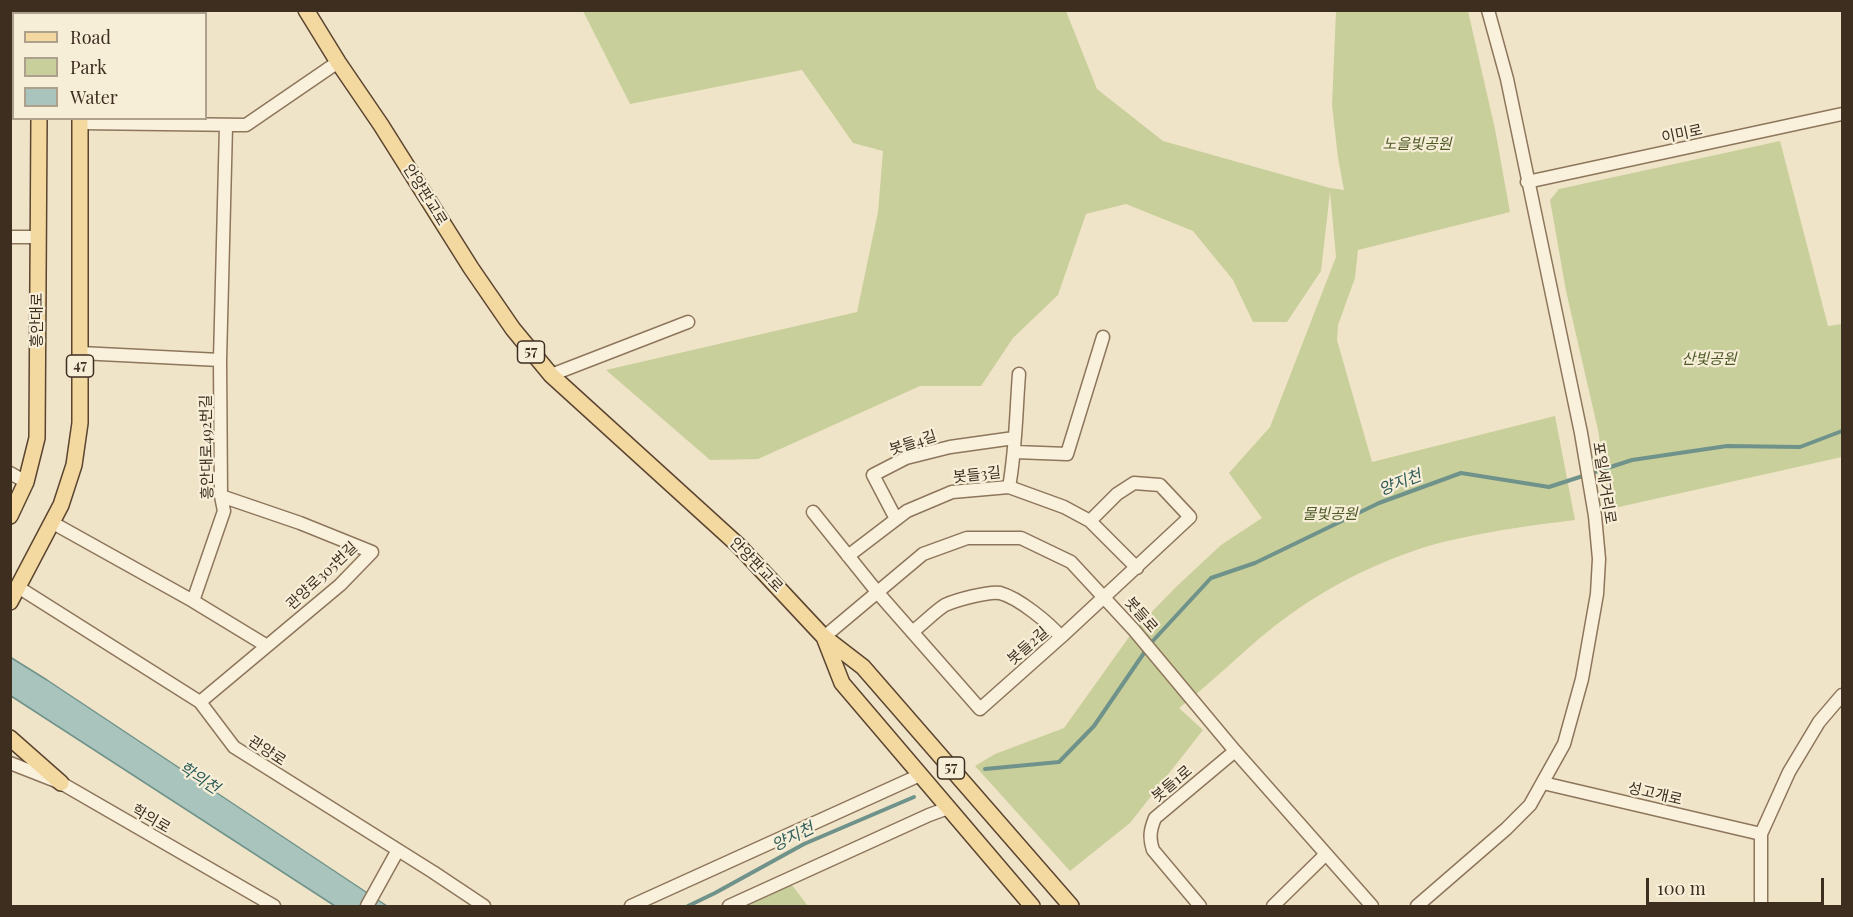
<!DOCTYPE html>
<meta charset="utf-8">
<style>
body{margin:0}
#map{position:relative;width:1853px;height:917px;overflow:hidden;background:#f0e4c8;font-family:"Playfair Display",serif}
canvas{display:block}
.frame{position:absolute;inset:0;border:12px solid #3d2e20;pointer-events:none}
.legend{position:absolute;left:12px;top:12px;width:195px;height:108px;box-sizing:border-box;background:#f7eed8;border:2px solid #ada18e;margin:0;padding:8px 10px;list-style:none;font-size:18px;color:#3d2e20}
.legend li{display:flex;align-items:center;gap:12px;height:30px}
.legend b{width:30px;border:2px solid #ada18e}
.scale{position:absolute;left:1646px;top:878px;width:178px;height:27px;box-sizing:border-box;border:3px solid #3d2e20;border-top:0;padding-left:8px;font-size:18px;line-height:21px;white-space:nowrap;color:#3d2e20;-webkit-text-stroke:4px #f7eed8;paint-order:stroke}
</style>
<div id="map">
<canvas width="1853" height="917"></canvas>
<div class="frame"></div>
<ul class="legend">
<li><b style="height:8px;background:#f3d9a0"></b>Road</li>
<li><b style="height:16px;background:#c9cf9b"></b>Park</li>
<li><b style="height:16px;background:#a9c4bc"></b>Water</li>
</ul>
<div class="scale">100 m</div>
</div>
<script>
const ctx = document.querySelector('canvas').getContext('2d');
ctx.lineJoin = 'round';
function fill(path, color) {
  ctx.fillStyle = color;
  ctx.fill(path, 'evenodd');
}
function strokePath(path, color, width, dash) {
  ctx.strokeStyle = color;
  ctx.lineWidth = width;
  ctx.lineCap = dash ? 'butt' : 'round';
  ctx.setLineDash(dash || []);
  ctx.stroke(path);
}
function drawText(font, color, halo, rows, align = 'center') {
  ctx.font = font + ' "Playfair Display","Noto Sans KR",serif';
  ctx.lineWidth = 4.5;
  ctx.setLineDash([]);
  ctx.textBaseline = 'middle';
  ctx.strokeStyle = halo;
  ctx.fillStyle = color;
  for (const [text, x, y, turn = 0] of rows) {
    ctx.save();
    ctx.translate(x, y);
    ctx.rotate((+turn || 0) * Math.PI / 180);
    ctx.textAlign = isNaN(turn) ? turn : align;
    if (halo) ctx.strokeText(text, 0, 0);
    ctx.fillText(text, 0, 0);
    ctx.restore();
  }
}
fill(new Path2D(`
 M583,11h483l31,78 66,52 167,47 14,2 -6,-32 -6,-53 4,-94h132l27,118 15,83 -152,38 -3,28 -17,47 -1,15 35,122 183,-46 20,104c-40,5 -79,10 -118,19 -56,11 -123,43 -169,77 -39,28 -71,63 -109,92l24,22 -73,93 -60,48 -95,-105 20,-12 69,-26 70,-98 42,-43 45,-42 41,-27 -33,-45 41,-46 66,-170 -6,-65 -9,79 -34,51h-34l-20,-42 -40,-49 -67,-27 -40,10 -28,81 -45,43 -32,48h-61l-162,73 -48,1 -104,-90 251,-58 21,-100 5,-61 -30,-8 -51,-73 -172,34z
 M1780,141l48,185 14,-2v133l-232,52 -12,-79 -32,-139 -16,-91 9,-11z
 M788,880l20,26h-76z`), '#c9cf9b');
const water = new Path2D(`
 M10,657l37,23 340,226h-52l-324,-210z`);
fill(water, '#a9c4bc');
strokePath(water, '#6f938a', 1.5);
strokePath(new Path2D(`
 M1150,644l61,-66 44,-15 124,-60 82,-30 88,14 83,-27 95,-14 73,1 42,-16
 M985,769l74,-7 35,-36 52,-76
 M688,906l27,-13 89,-49 110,-47`), '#6f938a', 4);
const minor = new Path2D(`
 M10,50h4
 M80,123l166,2 92,-63
 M1527,182l315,-68
 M10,237h27
 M80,353l140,7
 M551,375l137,-53
 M1015,452l52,2 36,-117
 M10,473l16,9
 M1009,487c7,-38 7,-75 10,-113
 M813,512l65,81 102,116 81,-72 129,-120 -30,-32 -26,-2 -17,11 -27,27
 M896,519l-23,-44 33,-17 44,-11 64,-9
 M53,523l140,78 31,-90 -3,-15 -1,-136 6,-234
 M848,556l59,-45 45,-19 57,-5 55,20 26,14 47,47
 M18,587l182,115 34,45 199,125 51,34
 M193,601l74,45
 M912,632c11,-8 22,-20 33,-27 11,-5 44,-14 55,-12 19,5 49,30 61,44
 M824,637l99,-83 44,-16h54l50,24 63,68 101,121 137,155
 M200,702l140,-117 32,-33 -72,-29 -79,-27
 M10,763l51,20 213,123
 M1543,783l218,51
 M367,906l31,-56
 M631,906l289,-131
 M729,906l200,-91 19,-7
 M1200,906l-47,-56c-4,-12 -3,-20 2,-32l80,-67
 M1273,906l52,-51
 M1417,906l89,-77 24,-24 34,-61 18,-65 15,-85 2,-35 -4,-43 -14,-83 -74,-354 -19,-69
 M1761,906v-72l28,-62 30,-50 23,-27`);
const major = new Path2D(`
 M306,10l32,52 43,63 90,143 42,61 38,46 187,170 86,92 39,30 208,239
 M42,14v-4
 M82,14v-4
 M10,516l16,-34 11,-44 2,-320
 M10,602l51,-97 13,-40 6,-42v-305
 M824,637l18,46 190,223
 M10,738l51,45`);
strokePath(minor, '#8d765c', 15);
strokePath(major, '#5b4430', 18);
strokePath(minor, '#faf1dc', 12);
strokePath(major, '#f3d9a0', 15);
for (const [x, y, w] of [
 [531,352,27],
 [80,366,27],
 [951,768,27]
]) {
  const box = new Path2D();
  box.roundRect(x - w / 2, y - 11, w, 22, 4.5);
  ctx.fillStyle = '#f7eed8';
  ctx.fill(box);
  strokePath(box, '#3d2e20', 1.5);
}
drawText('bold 14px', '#3d2e20', null, [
 ["57",531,352],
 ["47",80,366],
 ["57",951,768]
]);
drawText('15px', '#3d2e20', '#f7eed8', [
 ["이미로",1682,134,-12],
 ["안양판교로",425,195,58],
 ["흥안대로",37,320,-90],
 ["봇들4길",913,443,-18],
 ["흥안대로492번길",207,447,-91],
 ["봇들3길",977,475,-6],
 ["포일세거리로",1604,483,81],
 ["안양판교로",756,565,46],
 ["관양로305번길",322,576,-43],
 ["봇들로",1141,615,49],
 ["봇들2길",1028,646,-41],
 ["관양로",267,751,33],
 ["봇들1로",1172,784,-40],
 ["성고개로",1655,794,13],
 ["학의로",151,819,30]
]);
drawText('italic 15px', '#4d5a26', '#f7eed8', [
 ["노을빛공원",1417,144],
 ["산빛공원",1709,359],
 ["물빛공원",1330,514]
]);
drawText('italic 16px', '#2f5d5a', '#f7eed8', [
 ["양지천",1400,483,-21],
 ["학의천",199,778,33],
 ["양지천",793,837,-26]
]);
</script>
